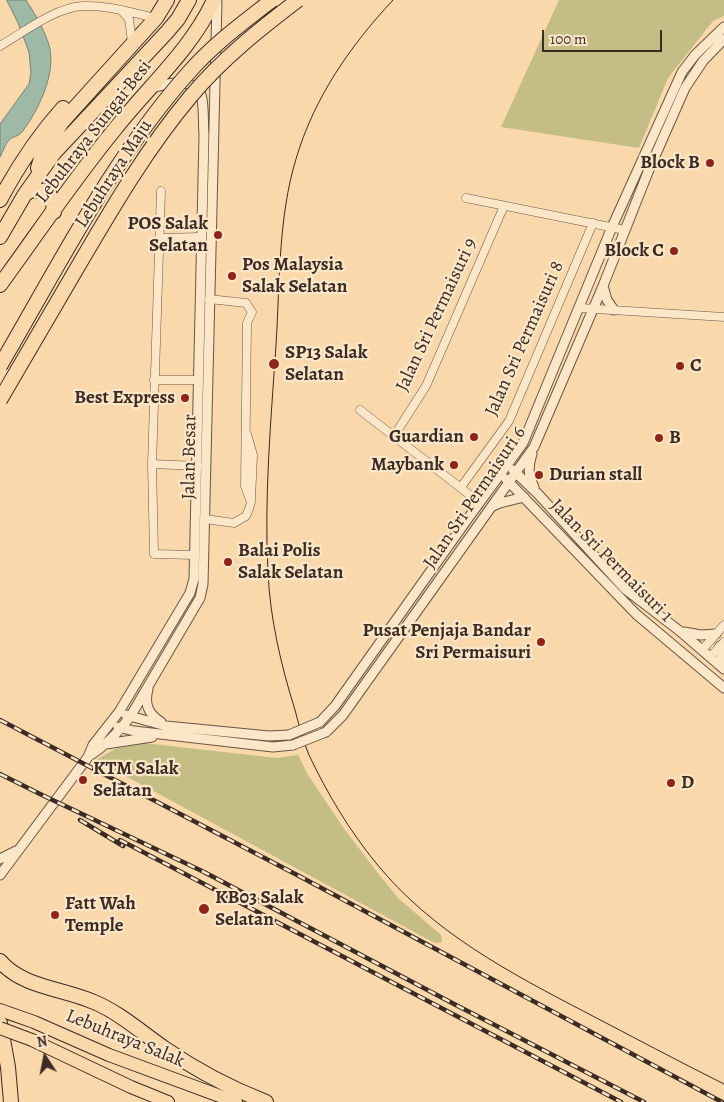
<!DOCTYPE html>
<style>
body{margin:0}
#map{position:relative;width:724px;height:1102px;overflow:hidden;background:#f9d8ab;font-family:Alegreya,serif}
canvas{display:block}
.north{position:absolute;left:20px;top:1032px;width:50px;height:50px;-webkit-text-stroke:4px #fbe6c8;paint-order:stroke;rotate:349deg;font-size:14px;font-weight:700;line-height:20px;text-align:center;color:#3b2b23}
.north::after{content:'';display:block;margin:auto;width:18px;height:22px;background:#3b2b23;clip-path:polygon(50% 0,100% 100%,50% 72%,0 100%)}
.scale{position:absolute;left:542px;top:30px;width:120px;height:22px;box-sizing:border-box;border:2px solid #3b2b23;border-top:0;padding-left:6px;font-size:15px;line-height:18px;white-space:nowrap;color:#3b2b23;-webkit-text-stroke:4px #fbe6c8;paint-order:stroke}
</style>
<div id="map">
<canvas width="724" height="1102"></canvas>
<div class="north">N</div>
<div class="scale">100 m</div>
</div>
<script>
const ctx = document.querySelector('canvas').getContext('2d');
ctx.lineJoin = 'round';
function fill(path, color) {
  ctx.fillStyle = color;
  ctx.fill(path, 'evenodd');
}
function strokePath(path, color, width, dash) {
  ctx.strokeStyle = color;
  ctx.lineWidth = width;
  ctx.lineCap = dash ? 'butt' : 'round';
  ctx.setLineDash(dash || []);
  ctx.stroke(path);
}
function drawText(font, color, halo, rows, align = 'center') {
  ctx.font = font + ' Alegreya,serif';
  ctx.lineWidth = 4.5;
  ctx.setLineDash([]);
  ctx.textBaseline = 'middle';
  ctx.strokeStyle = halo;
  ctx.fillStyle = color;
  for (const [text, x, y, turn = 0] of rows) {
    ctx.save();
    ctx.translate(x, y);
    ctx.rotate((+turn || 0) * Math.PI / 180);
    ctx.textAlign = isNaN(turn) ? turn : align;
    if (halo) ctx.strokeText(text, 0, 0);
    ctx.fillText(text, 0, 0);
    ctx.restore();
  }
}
fill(new Path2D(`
 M559,0h165v16l-11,5 -45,57 -29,70 -138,-21z
 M144,743l133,15 21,-3 10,20 37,55 36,47 17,21 43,37 1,7 -6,1 -7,-3 -333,-180 26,-15z`), '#c4bd85');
const water = new Path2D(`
 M7,0h19c9,14 20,32 24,49 5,27 -12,62 -28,83 -4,5 -9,4 -13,8 -4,4 -6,12 -9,17v-33l29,-40 2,-11 -2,-21 -11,-29z`);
fill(water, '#9ebaa6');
strokePath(water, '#768172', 1);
const minor = new Path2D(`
 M121,10l8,9 3,23
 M0,46c24,-14 56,-39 83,-40 25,-1 50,7 73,12
 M161,191l-9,273 2,90 40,1
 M466,198l159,32
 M159,238l42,-1
 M580,308l144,9
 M154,380h44
 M360,410l119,92
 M247,434l6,21 -2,44
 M394,436l32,-50 78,-180
 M152,464l46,2
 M461,487l48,-66 84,-198
 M205,519l29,4 12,-7 3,-7 2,-7 -6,-16 2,-163 5,-11 -6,-9 -37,-4
 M702,650l22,-25
 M710,657l14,-15`);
const tertiary = new Path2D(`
 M603,286l4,14 7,10
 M532,454c-4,13 -4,21 2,33
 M513,470l25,24 87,95 56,43 43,37
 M506,479l130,135 88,74
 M491,507l9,-4 24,-6
 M684,632l17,3 15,-1
 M720,646l3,22
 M148,689c-4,15 0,25 13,33
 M126,715l40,11 103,10 20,-1
 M320,722l15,-16 134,-189 54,-74 89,-216 70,-155 13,-17 29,-28
 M118,727l16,4 139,16 20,-2
 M326,732l17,-17 191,-268 69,-161 45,-114 37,-84 18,-27 21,-22
 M106,744l46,-7
 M88,757c17,-11 30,-24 42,-40l70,-119 3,-14 14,-584
 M0,859l16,-8
 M0,875l88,-118 5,-12 26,-33 71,-119 4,-14 10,-444c-1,-12 0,-24 -2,-36 -4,-23 -35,-16 -50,-11`);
const trunk = new Path2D(`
 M0,1010l34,12 75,33 127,47
 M32,1040l99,47 37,15`);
const motorway = new Path2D(`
 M38,168l5,-16 19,-30 94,-104 11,-18
 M25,194l7,-4 14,1c7,6 7,12 8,21
 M0,200c18,-34 38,-64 63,-92
 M0,237l25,-43 29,-41 113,-121 11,-13 11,-19
 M0,285c38,-52 74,-106 115,-156 33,-42 76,-79 99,-129
 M0,961c23,27 63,27 94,41 26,11 47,30 70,46 32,22 66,40 102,54
 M0,1023l8,44 3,35`);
strokePath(minor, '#6a5645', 9);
strokePath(tertiary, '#6a5645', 11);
strokePath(trunk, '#3b2b23', 14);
strokePath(motorway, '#3b2b23', 16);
strokePath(minor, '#fbe6c8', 8);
strokePath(tertiary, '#fbe6c8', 9);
strokePath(trunk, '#f9d8ab', 12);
strokePath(motorway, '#f9d8ab', 14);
strokePath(new Path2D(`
 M393,0c-43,46 -79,98 -97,159 -18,59 -16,124 -20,186 -5,75 -12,152 -8,227 2,47 13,93 27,138 4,15 8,31 14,45 18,38 40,75 67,108 56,69 134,110 211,150 46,24 91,48 137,71`), '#3b2b23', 1);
const rail = new Path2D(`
 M0,720l299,156 423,226
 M0,774l40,20 164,78 250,132 190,98
 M80,820l43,26
 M120,840l501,262`);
strokePath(rail, '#3b2b23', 4.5);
strokePath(rail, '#fbe6c8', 2.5, [8]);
const tertiaryBridge = new Path2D(`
 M289,735l31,-13
 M293,745l33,-13`);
const trunkBridge = new Path2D(`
 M0,1028l32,12`);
const motorwayBridge = new Path2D(`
 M0,366c58,-99 114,-211 191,-296 24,-27 53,-48 81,-70
 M0,400c27,-46 53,-91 80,-137 34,-58 68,-116 111,-167 31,-37 69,-67 107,-96`);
strokePath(tertiaryBridge, '#6a5645', 11, []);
strokePath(trunkBridge, '#3b2b23', 14, []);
strokePath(motorwayBridge, '#3b2b23', 16, []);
strokePath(tertiaryBridge, '#fbe6c8', 9);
strokePath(trunkBridge, '#f9d8ab', 12);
strokePath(motorwayBridge, '#f9d8ab', 14);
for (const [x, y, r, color] of [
 [710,163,5,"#8f2418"],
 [218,235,5,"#8f2418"],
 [674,251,5,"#8f2418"],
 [232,276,5,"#8f2418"],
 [274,364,6,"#8f2418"],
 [680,366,5,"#8f2418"],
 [185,398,5,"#8f2418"],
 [474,437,5,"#8f2418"],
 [659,438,5,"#8f2418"],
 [454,465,5,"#8f2418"],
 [539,475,5,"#8f2418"],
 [228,562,5,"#8f2418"],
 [541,642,5,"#8f2418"],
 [83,780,5,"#8f2418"],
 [671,783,5,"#8f2418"],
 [204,909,6,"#8f2418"],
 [55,915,5,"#8f2418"]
]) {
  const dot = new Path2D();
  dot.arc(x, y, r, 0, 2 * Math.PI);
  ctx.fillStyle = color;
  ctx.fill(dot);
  strokePath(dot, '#fbe6c8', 2);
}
drawText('19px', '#3b2b23', '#fbe6c8', [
 ["Lebuhraya Sungai Besi",94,132,-52],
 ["Lebuhraya Maju",114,174,-57],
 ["Jalan Sri Permaisuri 9",437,315,-65],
 ["Jalan Sri Permaisuri 8",525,339,-66],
 ["Jalan Besar",190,457,-89],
 ["Jalan Sri Permaisuri 6",475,498,-56],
 ["Jalan Sri Permaisuri 1",611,561,45],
 ["Lebuhraya Salak",125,1039,22]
]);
drawText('bold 19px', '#3b2b23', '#fbe6c8', [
 ["Block B",700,163,"right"],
 ["POS Salak",208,224,"right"],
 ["Selatan",208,246,"right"],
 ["Block C",664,251,"right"],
 ["Pos Malaysia",242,265],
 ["Salak Selatan",242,287],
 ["SP13 Salak",285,353],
 ["Selatan",285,375],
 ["C",690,366],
 ["Best Express",175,398,"right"],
 ["Guardian",464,437,"right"],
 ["B",669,438],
 ["Maybank",444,465,"right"],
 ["Durian stall",549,475],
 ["Balai Polis",238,551],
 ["Salak Selatan",238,573],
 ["Pusat Penjaja Bandar",531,631,"right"],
 ["Sri Permaisuri",531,653,"right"],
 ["KTM Salak",93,769],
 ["Selatan",93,791],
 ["D",681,783],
 ["KB03 Salak",215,898],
 ["Selatan",215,920],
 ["Fatt Wah",65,904],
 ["Temple",65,926]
], 'left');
</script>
